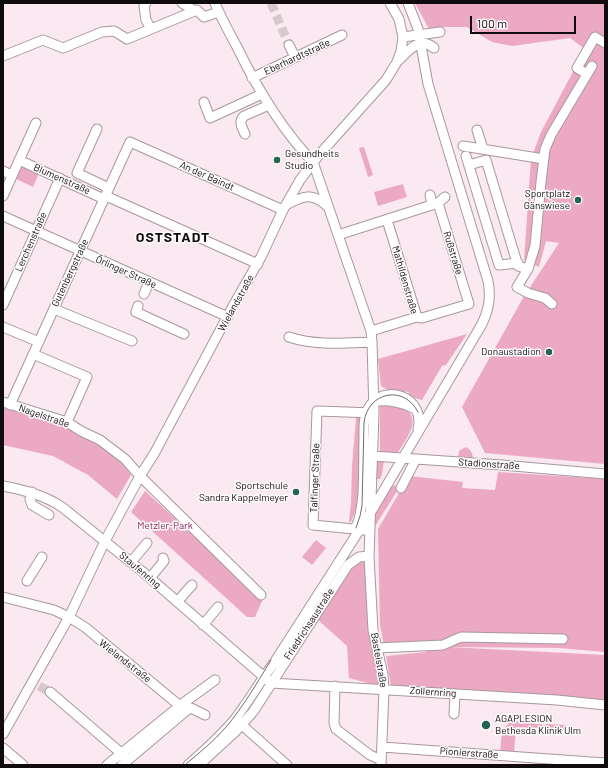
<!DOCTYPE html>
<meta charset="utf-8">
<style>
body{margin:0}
#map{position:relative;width:608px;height:768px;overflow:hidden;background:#fae9f0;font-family:Barlow,sans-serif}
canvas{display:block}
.frame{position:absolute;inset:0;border:4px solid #100b0d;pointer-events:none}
.scale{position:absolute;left:470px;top:16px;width:106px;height:18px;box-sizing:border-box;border:2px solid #100b0d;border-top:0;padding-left:5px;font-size:12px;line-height:14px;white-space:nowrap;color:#100b0d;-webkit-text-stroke:3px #fefbfc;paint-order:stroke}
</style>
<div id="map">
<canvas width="608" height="768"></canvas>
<div class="frame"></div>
<div class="scale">100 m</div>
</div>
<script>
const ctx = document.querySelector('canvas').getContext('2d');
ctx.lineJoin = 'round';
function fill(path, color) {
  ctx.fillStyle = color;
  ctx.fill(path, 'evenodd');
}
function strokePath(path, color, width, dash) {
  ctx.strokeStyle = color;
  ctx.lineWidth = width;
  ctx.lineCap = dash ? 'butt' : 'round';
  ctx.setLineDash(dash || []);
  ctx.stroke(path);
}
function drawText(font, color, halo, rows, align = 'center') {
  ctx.font = font + ' Barlow,sans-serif';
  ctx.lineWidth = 3;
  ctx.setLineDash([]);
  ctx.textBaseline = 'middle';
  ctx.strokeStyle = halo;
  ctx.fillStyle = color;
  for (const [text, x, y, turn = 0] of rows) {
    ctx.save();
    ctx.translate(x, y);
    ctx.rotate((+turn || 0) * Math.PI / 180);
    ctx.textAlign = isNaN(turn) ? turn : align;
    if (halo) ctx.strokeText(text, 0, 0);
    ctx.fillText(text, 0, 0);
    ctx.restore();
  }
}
fill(new Path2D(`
 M415,3h190v461l-120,-11 -23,-46 61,-109 36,-55 -13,-2 -7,26 -4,-2 -9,18 -2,-2 2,-20 -2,-1 7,-101 10,-27 44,-83 -15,-11 -58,8 -20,-4 -25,-15h-22l-16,2z
 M364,147l9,28 -5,2 -9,-29z
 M20,166h3l16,7 -6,14 -19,-9z
 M403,184l4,13 -29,9 -4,-14z
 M467,334l-21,31 -4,1 -20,34 -14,-4 1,-4 -21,-2 -7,-4 -3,-27z
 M3,402l78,29 42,32 8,12 -14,24 -29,-24 -35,-19 -50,-11z
 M384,404c6,1 14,1 19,4 21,10 2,33 -6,46l-17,-3v-45z
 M358,416h5l-3,89 -4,4 -5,13h-2l2,-19 1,-37 4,-48z
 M466,447c5,2 7,8 7,12l-15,-1 1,-7z
 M377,460l7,1 -2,13 -2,5h-3z
 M498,472l107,7v173l-46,-4 -111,-1 157,8v48l-214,-16 -5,-31 40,-4 6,-6 -48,-1 -4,-20 -2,-96 31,-53 54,6 -1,6 33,2z
 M394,485l5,3 -25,40 2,-21 13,-20 2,1z
 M145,491l118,108 -8,18h-8l-116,-105z
 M316,540l10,8 -14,17 -10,-8z
 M369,556l10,130 -30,-8 -2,-32 -29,-26 26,-51z
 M510,722l5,-1 30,4 1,-1 20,1v5l-50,-3 -2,26 -14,-1 2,-20 -3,-1 1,-3 4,1 3,-4z`), '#eba9c4');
strokePath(new Path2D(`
 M115,765l7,-6`), '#dd87ac', 2);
strokePath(new Path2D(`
 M271,3l18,42
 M39,686l11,6`), '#d7c8ce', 9, [9, 4.5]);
const minor = new Path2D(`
 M146,3l-2,3 2,14 5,9
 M182,3l13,8
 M215,3c6,15 14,29 22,44 20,41 44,82 76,115l58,169 1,11 2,71 -5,143 4,74 10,45 1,15 -3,75
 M197,10l7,7 14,-5
 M403,37l37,-5
 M289,45l6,12
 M3,56l40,-16 20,8 39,-16 12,-1 13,8 70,-29
 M399,60c10,-10 21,-24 35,-12
 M587,74l-10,-6 18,-31 10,6
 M252,78l90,-43
 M204,102l6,16 52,-24
 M97,129l-20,44 32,15
 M477,130l6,19
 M245,134c-3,-7 -7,-12 -1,-18l25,-11
 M463,146l81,13
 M466,156l33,109 19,-2
 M19,160l85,39
 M469,165l17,-5 32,106 10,3
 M3,171l9,4
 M430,195l2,10
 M3,196l33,-73
 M106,196l152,68
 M286,205c17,-9 26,-13 41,1
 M3,216l225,101
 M338,235l100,-32 7,-6
 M144,294l5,-12
 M552,304l-7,-6 -17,-5 -11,-6 11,-18 7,-23 6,-64 4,-33 6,-14 41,-69
 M3,305l57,-127
 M138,306l-2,6 48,22
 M54,309l78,32
 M417,317l5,1 47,-14 -31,-101
 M3,327l36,15
 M371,331l46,-14 -30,-97
 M289,337c27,9 56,6 83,5
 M33,354l54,23 -20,45
 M379,401c11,-1 25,2 34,7
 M3,402l64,20 14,9 19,9 25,19 15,17 121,119
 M10,405l120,-263 153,68
 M373,456l129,9 103,9
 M3,486c21,4 41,9 59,21l81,65 128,111 286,17 48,5
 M401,488l15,-29
 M32,492l-2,7 2,6 17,10
 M356,527c10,-21 7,-63 8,-88 0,-9 -1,-21 4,-30 15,-28 58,-12 50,20
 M364,530l-51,-5 4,-114 57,2
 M131,562l16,-19
 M150,578l14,-17 -1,-3
 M27,581l15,-24
 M3,597l51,13 15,7 17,11 94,78
 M177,602l15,-17
 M203,625l15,-18
 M377,648l66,-3 18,-8 102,2
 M335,686l-1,37 2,6 34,26 11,5
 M50,692l71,61 6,8
 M187,710l4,-2 14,7
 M454,714l1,-20
 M242,725l45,40
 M3,734l66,-117 36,-76 35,-65 14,-22 79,-148 28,-49 22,-47 17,-30 18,-24 68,-76 11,-18 4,-11 2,-14 -4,-18 -9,-16
 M382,747l223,16
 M3,748l20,17
 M107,765l75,-61
 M122,765l65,-55 -5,-6 33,-24
 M188,765c17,-15 33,-29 47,-46 14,-18 25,-38 39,-56l97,-151 111,-188c7,-15 9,-27 6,-43l-60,-197 -10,-55 -10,-26
 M199,765l36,-33 18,-20 95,-147 11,-8 10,-1`);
strokePath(minor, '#a8989e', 11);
strokePath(minor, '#fff', 9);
strokePath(new Path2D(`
 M356,528l4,-12 2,-10 2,-83c3,-31 40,-39 54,-11
 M185,765c14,-12 29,-24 41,-38 17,-20 31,-44 45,-67`), '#756a6e', 1);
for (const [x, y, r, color] of [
 [277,160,4,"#236453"],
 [578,200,4,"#236453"],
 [549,352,4,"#236453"],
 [296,492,4,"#236453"],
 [486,725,5,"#236453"]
]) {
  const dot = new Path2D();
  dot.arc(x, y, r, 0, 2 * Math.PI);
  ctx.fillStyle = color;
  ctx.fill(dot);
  strokePath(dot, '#fefbfc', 1.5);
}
drawText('10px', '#100b0d', '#fefbfc', [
 ["Eberhardtstraße",297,57,-25],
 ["An der Baindt",207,176,24],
 ["Blumenstraße",62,179,24],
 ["Lerchenstraße",31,242,-66],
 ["Rußstraße",453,253,73],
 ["Örlinger Straße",126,272,24],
 ["Gutenbergstraße",70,273,-65],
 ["Mathildenstraße",405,280,74],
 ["Wielandstraße",236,303,-61],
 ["Nagelstraße",44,416,19],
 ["Stadionstraße",489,464,4],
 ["Talfinger Straße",315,478,-88],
 ["Staufenring",140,570,40],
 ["Friedrichsaustraße",309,624,-57],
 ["Basteistraße",379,660,80],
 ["Wielandstraße",125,661,38],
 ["Zollernring",433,692,4],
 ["Pionierstraße",469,753,4]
]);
drawText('10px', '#100b0d', '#fefbfc', [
 ["Gesundheits",285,154,"left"],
 ["Studio",285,166,"left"],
 ["Sportplatz",570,194],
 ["Gänswiese",570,206],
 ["Donaustadion",541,352],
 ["Sportschule",288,486],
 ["Sandra Kappelmeyer",288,498],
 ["AGAPLESION",495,719,"left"],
 ["Bethesda Klinik Ulm",495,731,"left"]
], 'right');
drawText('10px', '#831f55', '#fefbfc', [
 ["Metzler-Park",165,526]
]);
ctx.letterSpacing = '1px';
drawText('bold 14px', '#100b0d', '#fefbfc', [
 ["OSTSTADT",173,237]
]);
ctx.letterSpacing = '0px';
</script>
